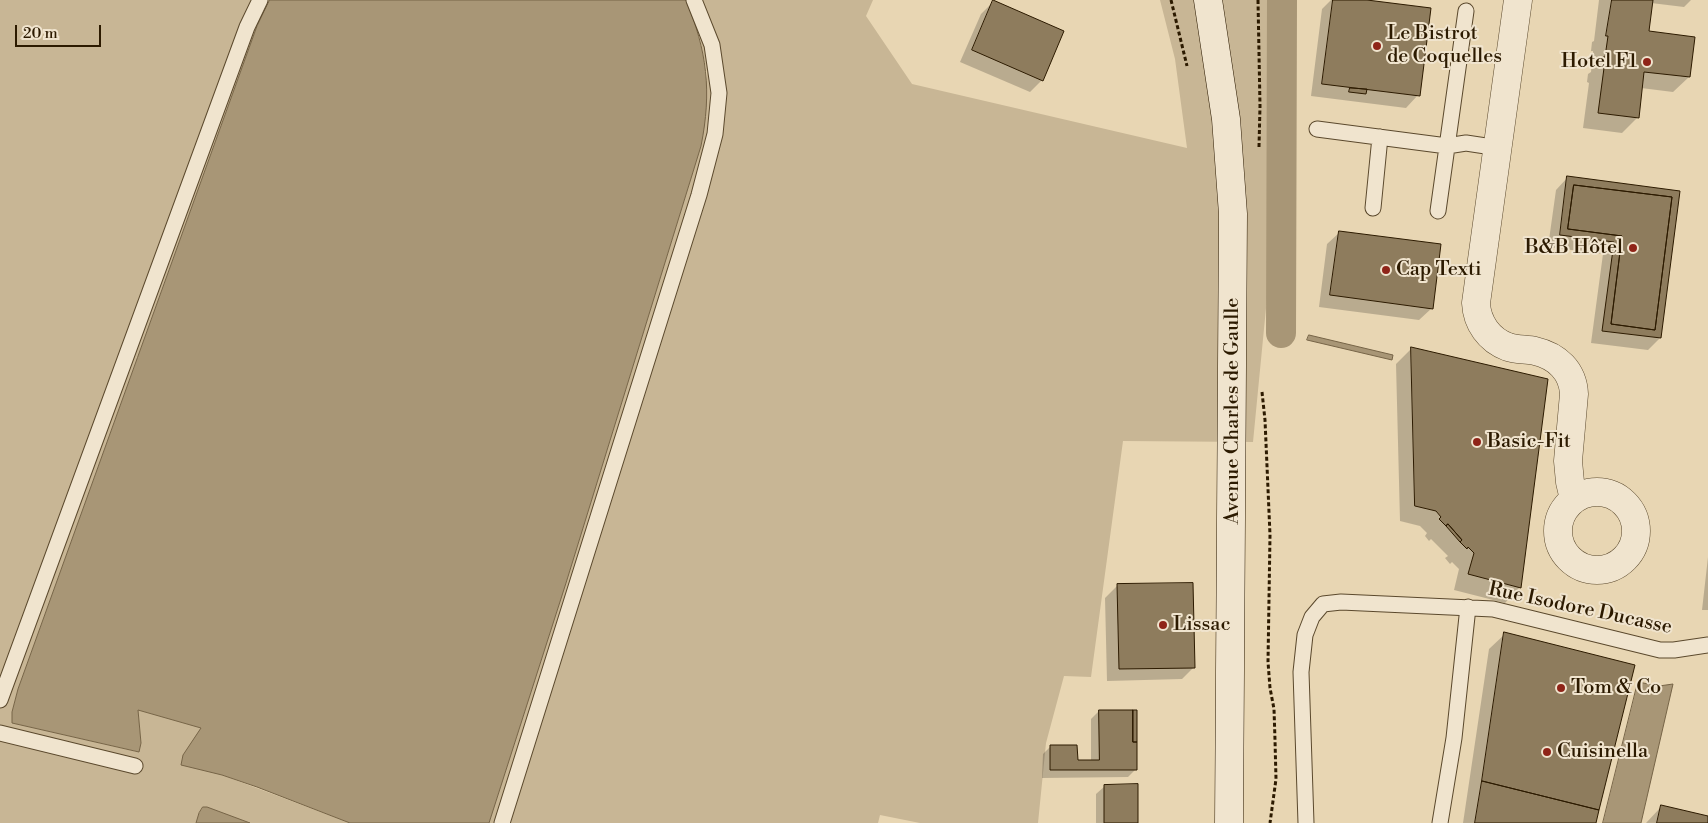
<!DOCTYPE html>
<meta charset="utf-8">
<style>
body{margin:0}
#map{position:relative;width:1708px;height:823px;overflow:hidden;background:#e8d6b3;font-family:"Libre Bodoni",serif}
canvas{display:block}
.scale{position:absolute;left:15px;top:25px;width:86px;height:22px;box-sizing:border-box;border:2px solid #2c1a00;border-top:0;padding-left:6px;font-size:15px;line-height:18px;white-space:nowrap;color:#2c1a00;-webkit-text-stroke:4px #f0e4ce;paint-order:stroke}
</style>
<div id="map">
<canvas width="1708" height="823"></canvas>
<div class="scale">20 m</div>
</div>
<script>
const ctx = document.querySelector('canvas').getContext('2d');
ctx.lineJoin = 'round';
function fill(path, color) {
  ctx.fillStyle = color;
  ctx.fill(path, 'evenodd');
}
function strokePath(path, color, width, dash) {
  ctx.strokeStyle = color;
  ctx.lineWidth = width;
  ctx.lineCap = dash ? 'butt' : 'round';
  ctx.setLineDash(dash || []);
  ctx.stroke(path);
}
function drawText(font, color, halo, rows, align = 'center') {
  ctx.font = font + ' "Libre Bodoni",serif';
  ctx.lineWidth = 4;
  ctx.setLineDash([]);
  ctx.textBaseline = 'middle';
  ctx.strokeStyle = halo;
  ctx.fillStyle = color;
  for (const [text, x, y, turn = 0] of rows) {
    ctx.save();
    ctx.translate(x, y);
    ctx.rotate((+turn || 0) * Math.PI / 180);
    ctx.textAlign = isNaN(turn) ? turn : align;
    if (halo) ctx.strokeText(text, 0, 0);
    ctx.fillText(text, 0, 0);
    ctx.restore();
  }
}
fill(new Path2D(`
 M0,0h270l-13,26 -239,663 -6,23v11l126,29 3,-9 -3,-33 64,18 -19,27 39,20 128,48h-100l-47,-16 -4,6 -3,10h-196z
 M686,0h187l-7,16 46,68 275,64 -12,-89 -15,-59h110v267l-17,175 -130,-1 -32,236 -27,-1 -18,67 -8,80h-118l-40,-8 -2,8h-389l77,-240 135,-437 6,-73 -8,-39z`), '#c8b695');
const water = new Path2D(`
 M270,0h416c21,51 26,91 15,146l-135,437 -77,240h-139l-93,-36 -35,-12 -41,-10 2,-10 18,-27 -63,-18 3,33 -2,9 -127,-29v-11l6,-23 239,-663z
 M1309,335l84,20 -1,5 -85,-20z
 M1638,682l21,4 14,-2 -32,139h-38z
 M203,807h4l43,16h-54l3,-10z`);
fill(water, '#a89676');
strokePath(water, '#766447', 1);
fill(new Path2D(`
 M1331,0h26l61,95 -12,13 -95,-12 11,-87z
 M1599,0h92l-7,7 -33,-4 -3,29 41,45 -16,15 -32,-4 -3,29 -16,16 -39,-5 6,-45 -2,-1 1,-8 3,-2 2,-21h-2l1,-9 2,-1z
 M993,2l49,78 -12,12 -70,-30 21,-48z
 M1568,177l111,15 -19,146 -12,12 -57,-7 12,-89 -55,-7 8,-57z
 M1340,232l92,76 -13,12 -100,-13 8,-63z
 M1411,349l135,31 -26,207 -15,16 -51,-13 5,-21 -7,-7 -2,2 -5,-6 3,-2 -17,-17 -2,2 -4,-5 2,-3 -7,-7 -20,-5 -4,-157z
 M1708,557v53h-6z
 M1117,586l77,81 -12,12 -75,2 -2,-83z
 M1505,634l90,189h-132l26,-174z
 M1099,711l37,58 -8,8 -86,1 1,-24 8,-8 25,15h15v-42z
 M1105,786l32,37h-41v-29z
 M1661,807l47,10v6h-62z`), '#0003');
strokePath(new Path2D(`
 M1281,333l1,-333`), '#a89676', 30);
const building = new Path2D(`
 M993,0l71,31 -21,50 -71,-31z
 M1333,0h34l64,8 -11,88 -98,-12z
 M1612,0h41l-4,31 46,6 -5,40 -46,-5 -5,46 -41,-5 6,-45 -2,-1 1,-10h2l3,-21h-2z
 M1350,88l17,1 -1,5 -17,-2z
 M1567,176l113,15 -19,147 -59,-7 12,-89 -54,-7zM1574,185l98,12 -17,133 -44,-6 11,-88 -54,-7z
 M1574,185l98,12 -17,133 -44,-6 11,-88 -54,-7z
 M1339,231l102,13 -8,65 -103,-14z
 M1411,347l137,32 -27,209 -53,-14 6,-21 -6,-6 -1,2 -7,-7 2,-2 -14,-16 -2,2 -7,-7 2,-2 -5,-6 -21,-5z
 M1448,524l14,16 -2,2 -14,-16z
 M1193,583l2,85 -76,1 -2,-85z
 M1504,632l131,33 -36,145 -117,-29z
 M1099,710h34v32h4v28h-87v-25h27l1,15h21z
 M1133,710h4v32h-4z
 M1482,781l117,29 -3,13h-121z
 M1138,784v39h-34v-38z
 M1661,805l47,11v7h-51z`);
fill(building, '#8e7c5d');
strokePath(building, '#2c1a00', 1);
const service = new Path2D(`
 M1317,129l130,17 19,-3 33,5
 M1373,208l7,-71
 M1438,211l28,-200
 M0,700l247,-673 13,-27
 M0,733l135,33
 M502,823l197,-628 16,-61 4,-41 -7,-48 -18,-45
 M1306,823l-5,-151 4,-37 7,-18 11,-13 18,-2 152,7 167,41h14l34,-5
 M1440,823l14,-85 14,-131`);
const minor = new Path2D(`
 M1518,0l-42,303c1,20 13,37 32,44 9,3 19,2 27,4 22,5 38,20 39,43l-6,67 2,21 4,17
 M1558 531a39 39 0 1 1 78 0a39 39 0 1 1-78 0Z`);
const secondary = new Path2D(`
 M1208,0l18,119 7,95 -4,609`);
strokePath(service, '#5b492d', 17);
strokePath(minor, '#5b492d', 29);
strokePath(secondary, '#2c1a00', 29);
strokePath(new Path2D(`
 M1171,0l16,66
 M1258,0l2,106 -1,41
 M1262,392l3,28 5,115 -2,127 2,26 4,21 1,31 1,39 -6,44`), '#2c1a00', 3, [4, 2.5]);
strokePath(service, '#f0e4ce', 15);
strokePath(minor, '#f0e4ce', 28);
strokePath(secondary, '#f0e4ce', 28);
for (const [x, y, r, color] of [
 [1377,46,5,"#8f2418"],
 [1647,62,5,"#8f2418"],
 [1633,248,5,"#8f2418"],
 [1386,270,5,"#8f2418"],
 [1477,442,5,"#8f2418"],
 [1163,625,5,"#8f2418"],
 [1561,688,5,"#8f2418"],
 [1547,752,5,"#8f2418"]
]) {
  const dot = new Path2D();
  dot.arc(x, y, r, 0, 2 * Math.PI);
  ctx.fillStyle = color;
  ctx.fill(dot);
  strokePath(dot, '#f0e4ce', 2);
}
drawText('20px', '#2c1a00', '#f0e4ce', [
 ["Le Bistrot",1387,34],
 ["de Coquelles",1387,57],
 ["Hotel F1",1637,62,"right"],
 ["B&B Hôtel",1623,248,"right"],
 ["Cap Texti",1396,270],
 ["Basic-Fit",1487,442],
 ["Lissac",1173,625],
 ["Tom & Co",1571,688],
 ["Cuisinella",1557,752]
], 'left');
drawText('20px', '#2c1a00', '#f0e4ce', [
 ["Avenue Charles de Gaulle",1233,411,-90],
 ["Rue Isodore Ducasse",1580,609,12]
]);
</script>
